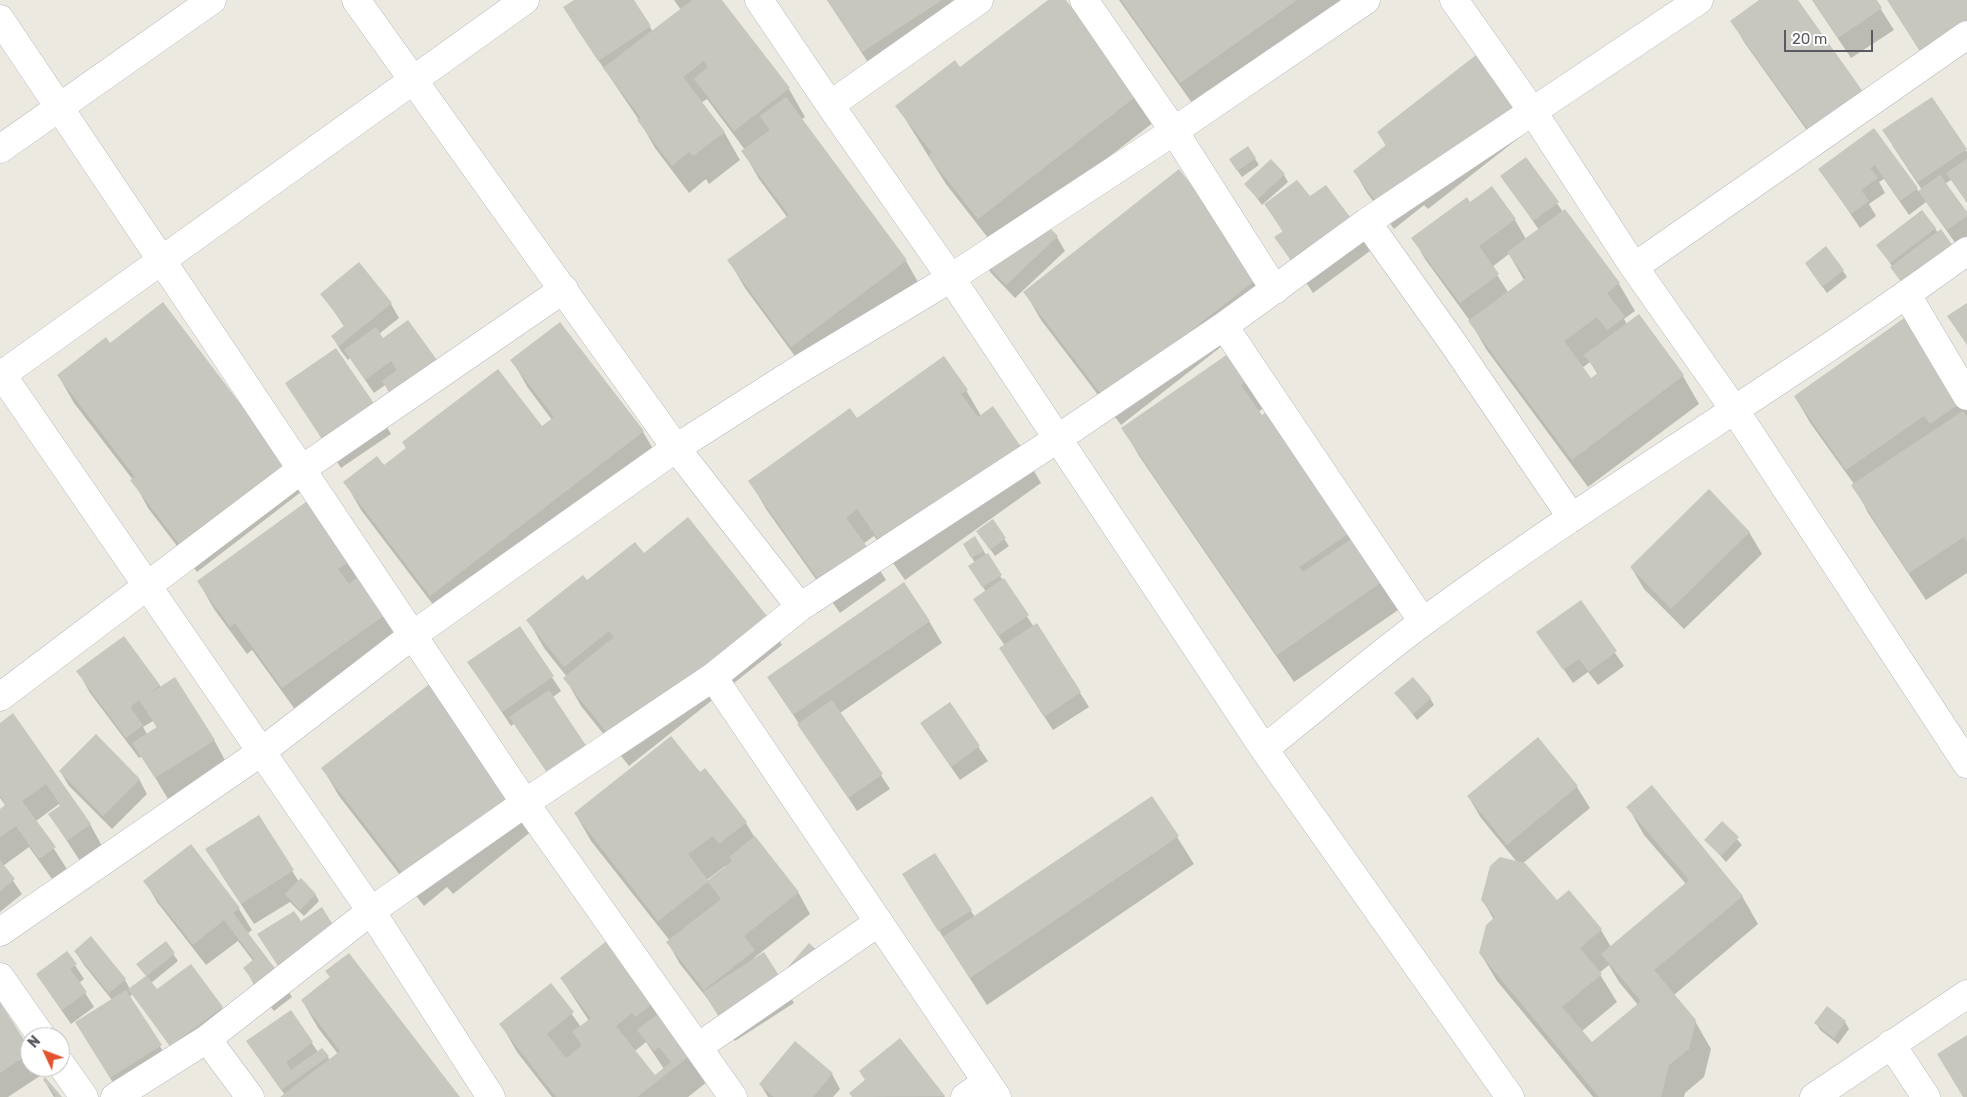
<!DOCTYPE html>
<style>
body{margin:0}
#map{position:relative;width:1967px;height:1097px;overflow:hidden;background:#eceae0;font-family:Rubik,sans-serif}
canvas{display:block}
.north{position:absolute;left:20px;top:1027px;width:50px;height:50px;box-sizing:border-box;background:#fff;border:1px solid #bdbdc0;border-radius:50%;rotate:313deg;font-size:14px;font-weight:700;line-height:20px;text-align:center;color:#595b61}
.north::after{content:'';display:block;margin:auto;width:18px;height:22px;background:#e4522e;clip-path:polygon(50% 0,100% 100%,50% 72%,0 100%)}
.scale{position:absolute;left:1784px;top:30px;width:89px;height:22px;box-sizing:border-box;border:2px solid #595b61;border-top:0;padding-left:6px;font-size:15px;line-height:18px;white-space:nowrap;color:#595b61;-webkit-text-stroke:4px #fff;paint-order:stroke}
</style>
<div id="map">
<canvas width="1967" height="1097"></canvas>
<div class="north">N</div>
<div class="scale">20 m</div>
</div>
<script>
const ctx = document.querySelector('canvas').getContext('2d');
ctx.lineJoin = 'round';
function fill(path, color) {
  ctx.fillStyle = color;
  ctx.fill(path, 'evenodd');
}
function strokePath(path, color, width, dash) {
  ctx.strokeStyle = color;
  ctx.lineWidth = width;
  ctx.lineCap = dash ? 'butt' : 'round';
  ctx.setLineDash(dash || []);
  ctx.stroke(path);
}
fill(new Path2D(`
 M577,0h56l20,32 28,-22 -7,-10h46l69,89 16,28 -4,3 105,141 16,28 -114,85 -63,-86 -16,-27 58,-44 -28,-38 -16,-28 2,-1 -38,-51 -6,4 23,29 16,28 -31,24 -3,-5 -17,14 -34,-45 -16,-28 -62,-91 -12,-21z
 M827,0h127l13,22 -88,57z
 M1049,0h16l89,122 -119,92 22,23 8,14 -50,47 -24,-25 -9,-14 13,-12 -49,-63 -49,-78 63,-38z
 M1119,0h233l-155,110z
 M1761,0h36l79,115 -53,38 -79,-111 -12,-21z
 M1812,0h63l19,30 -43,28z
 M1931,98l36,54v51l-15,-24 -7,5 22,30v22l-11,8 -30,-42 -17,13 -25,-36 -5,3 6,11 -16,11 7,12 -16,12 -40,-59 54,-40 45,63 3,-2 -30,-45z
 M1529,130l-101,79 -4,-4 -30,24 -27,-36 -12,-21 31,-26 -7,-13z
 M1248,148l11,17 -17,12 -8,-11z
 M1526,159l37,53 56,72 16,27 -11,8 3,5 12,-8 44,60 16,28 -111,83 -102,-138 -16,-28 -45,-62 -12,-21 57,-34 45,16 11,19 13,-9 -37,-54zM1509,254l15,26 -16,12 -16,-25zM1590,362l8,13 -7,5 -9,-12z
 M1179,171l98,132 -156,122 -80,-105 -16,-28z
 M1284,175l4,7 -26,23 -16,-21z
 M1310,198l48,32 12,21 -57,42 -37,-55 7,-6 -17,-27z
 M1935,228l3,5 -22,70 -38,-58z
 M359,264l32,40 8,14 -20,16 4,6 25,-18 -17,74 -6,-11 -11,8 -24,-35 -2,2 -7,-9 -9,-15 12,-10 -22,-32z
 M1810,270l33,1 4,6 -20,16z
 M162,304l139,188 -104,80 -49,-64 -15,-28 -59,-77 -16,-28 52,-31z
 M1234,351l34,54 -10,7 143,196 -107,74 -155,-226 -16,-28z
 M512,360l131,72 16,27 -212,164 -86,-113 -16,-28 38,-15 159,-39 10,-8 -24,-32z
 M286,384l93,29 12,21 -50,34z
 M966,390l15,26 44,39 16,28 -136,97 -31,-44 -11,8 23,36 -46,33 -74,-104 -16,-28 107,-61z
 M1795,397l172,6v170l-41,27 -58,-87 -14,-29 -43,-60z
 M310,501l90,142 -101,72 -47,-65 -5,4 -33,-45 -16,-28z
 M992,521l17,25 -14,10 -13,-18z
 M1749,532l13,22 -78,75 -40,-40 -13,-22z
 M975,538l59,89 3,-2 52,82 -36,23 -44,-67 -4,-17 -22,-33 3,-21 -16,-26 5,-3 -11,-19z
 M643,555l123,62 16,28 -153,121 -48,-60 -16,-28 2,-1 -23,-29 -16,-28 59,-38z
 M1580,602l44,64 -26,19 -10,-13 -15,11 -35,-51z
 M929,621l13,22 -102,70 50,76 -33,22 -89,-134z
 M520,628l41,63 -8,6 6,93 -45,-66 -3,2 -42,-63z
 M78,671l81,14 55,55 12,22 -58,37 -26,-43 -3,2 -49,-65zM153,721l4,7 -10,6 -4,-7z
 M432,684l100,147 -79,63 -6,-7 -23,19 -85,-110 -16,-27z
 M1396,693l34,5 4,7 -17,15z
 M949,704l39,57 -28,19 -30,-43z
 M0,725l90,99 12,22 -22,15 -30,-46 11,-8 -2,-3 -23,17 31,48 -15,10 -23,-32 -26,19 19,28 -22,18v-101l6,-5 -6,-8z
 M1538,739l39,48 13,21 -68,56 34,38 13,-10 32,38 10,17 75,-63 -42,-49 -16,-28 114,89 16,28 -84,71 21,26 16,28 -7,28 -19,16 -1,4h-91l-96,-116 -17,-28 14,-33 -12,-21 35,-37 -36,-44 -13,-22zM1609,965l10,17 19,23 -47,39 -10,-12 36,-30 -18,-29z
 M60,771l79,8 8,15 -35,35 -43,-43z
 M699,774l47,49 9,15 43,54 12,22 -56,44 32,31 8,14 -59,38 -25,-39 -30,-38 -12,-21 2,-2 -79,-100 -16,-28zM725,866l1,2 -17,15 -2,-3z
 M1152,797l42,67 -207,141 -75,-116 59,22 4,6z
 M259,817l40,65 16,12 4,7 -15,15 -14,-14 -36,22 -35,-53z
 M1722,823l20,22 -16,17 -20,-22z
 M191,845l48,64 13,21 -5,4 32,42 13,21 -18,14 -17,-21 -12,-22 9,-6 -16,-21 -32,24 -49,-63 -12,-21z
 M584,906l123,176 -19,15h-136l-35,-45 -16,-28 50,-39 30,42 8,-6 -28,-43 46,-36zM646,1042l18,27 -9,8 -20,-26z
 M165,942l13,19 -27,22 5,8 66,17 8,14 -51,37 -46,-65 -4,3 44,70 -51,30 -46,-74 36,-23 -28,-35 -9,-14 50,29 5,9 17,-12 -9,-12z
 M67,953l17,26 -5,4 15,24 -23,17 -34,-49z
 M327,972l131,125h-176l3,-2 -37,-53 42,-30 28,40 4,-3 8,11 8,-6 -20,-26 -16,-28 29,-22z
 M0,1005l30,47v15h9l4,7 -35,23h-8z
 M1827,1008l18,14 4,7 -11,15 -18,-14 -4,-7z
 M900,1040l45,57h-92l-2,-4 15,-12z
 M832,1074l8,15 -7,8h-65l-8,-13z
 M44,1080l17,17h-7z`), '#0003');
fill(new Path2D(`
 M574,0h60l17,26 -53,35 -35,-54z
 M692,0h30l68,88 -56,43 -40,-52 14,-12 -4,-6 -21,16 42,55 -32,24 -4,-4 -17,14 -35,-46 4,-2 -38,-50z
 M828,0h114l-80,52z
 M1048,0h18l73,94 -161,125 -50,-63 4,-3 -37,-47 60,-46 5,7z
 M1121,0h176l-117,83z
 M1759,0h39l66,93 -54,39 -80,-111z
 M1813,0h64l5,8 -44,30z
 M1887,0h80v23l-46,30z
 M1476,55l41,53 -136,100 -28,-37 33,-26 -9,-13z
 M786,97l121,163 -116,87 -64,-87 62,-45 -48,-64 29,-21 -10,-14z
 M1932,97l35,52 -49,33 -36,-52z
 M1874,128l44,60 -18,13 -25,-36 -5,3 8,10 -17,12 8,11 -18,13 -33,-45z
 M1248,146l8,12 -19,13 -8,-12z
 M1526,157l33,45 -26,19 -33,-45z
 M1271,159l14,15 -27,25 -14,-15z
 M1967,159v44l-21,-30z
 M1179,169l83,106 -158,123 -81,-106z
 M1940,175l27,37v4l-20,14 -29,-39z
 M1297,180l13,16 16,-11 33,44 -59,44 -26,-36 9,-6 -19,-27z
 M1492,186l24,33 -37,27 20,28 -39,29 -49,-65 56,-41 3,5z
 M1565,209l55,74 -13,10 18,24 -18,13 -10,-13 -33,24 27,37 7,-5 -14,-18 55,-41 45,61 -112,85 -104,-139 58,-43 -19,-26z
 M1032,210l26,26 -52,49 -25,-27z
 M1922,210l14,18 -46,35 -14,-18z
 M1941,229l16,23 -50,38 -17,-23z
 M1826,246l18,24 -22,17 -17,-24z
 M359,262l33,41 -53,43 -8,-10 14,-11 -25,-31z
 M163,302l123,162 -106,81 -50,-65 5,-3 -78,-102 49,-38 4,6z
 M1967,303v42l-20,-29z
 M1907,316l59,83 -36,25 -6,-8 -78,54 -52,-74z
 M408,320l34,47 -47,33 -13,-19 15,-11 -6,-9 -26,19 -21,-30 32,-23 7,11z
 M560,322l84,109 -214,165 -87,-114 34,-26 7,9 22,-17 -4,-6 96,-73 44,57 12,-9 -44,-57z
 M336,348l44,64 -52,36 -43,-65z
 M1235,349l18,27 -12,9 21,30 9,-6 83,121 -55,37 4,5 53,-36 30,43 -109,76 -156,-227z
 M944,356l24,34 -7,4 17,23 15,-11 33,48 -138,99 -31,-44 -11,9 25,34 -48,34 -75,-105 102,-73 7,10z
 M1963,411l4,6v125l-3,-5 -55,36 -58,-88z
 M1709,489l41,43 -79,77 -41,-42z
 M310,499l43,60 -15,10 11,15 9,-7 27,38 -103,73 -47,-65 -5,4 -33,-46z
 M688,517l79,99 -155,123 -49,-61 51,-41 -5,-6 -45,36 -38,-47 57,-45 4,5 48,-38 9,11z
 M993,519l13,19 -16,12 -14,-19z
 M975,536l9,15 -13,7 -8,-14z
 M988,553l14,22 -20,12 -14,-21z
 M1004,578l25,37 -31,21 -25,-37z
 M904,582l26,39 -137,94 -26,-38z
 M1581,600l36,51 -28,21 -10,-13 -16,11 -27,-38z
 M1037,623l44,69 -37,25 -45,-69z
 M520,626l34,50 -52,36 -35,-50z
 M124,636l36,49 -14,11 29,-19 40,63 -60,38 -23,-35 25,-16 -18,-27 -9,7 13,18 -17,13 -50,-67z
 M1413,677l18,21 -18,16 -19,-21z
 M432,682l85,120 -110,77 -86,-111z
 M549,690l40,60 -39,26 -41,-59z
 M832,700l51,74 -35,24 -51,-74z
 M950,702l30,44 -29,21 -31,-44z
 M13,713l78,111 -24,17 -19,-27 13,-9 -15,-21 -24,17 34,46 -17,12 -23,-33 -16,11v-28l6,-5 -6,-8v-73z
 M96,734l44,45 -37,37 -44,-45z
 M671,736l29,36 5,-4 42,54 -28,22 -6,-8 -25,18 20,26 24,-19 -3,-4 26,-21 44,56 -55,44 11,14 -51,40 -38,-48 55,-43 -13,-17 -50,39 -84,-108z
 M1538,737l40,49 -71,59 -40,-49z
 M1652,785l91,111 -89,74 42,50 -7,29 -20,16 -8,32h-62l-120,-144 7,-28 9,-8 -14,-17 9,-34 10,-9 25,6 32,37 12,-10 33,39 -22,19 22,26 -40,33 30,35 49,-41 -40,-47 88,-74 -63,-73z
 M1152,796l27,40 -209,142 -27,-41z
 M259,815l35,55 -53,34 -36,-55z
 M1722,821l17,16 -18,19 -17,-16z
 M191,844l49,64 -7,5 47,62 -20,15 -17,-22 11,-9 -30,-39 -31,25 -50,-64z
 M935,853l37,57 -34,21 -36,-57z
 M0,860l15,19 -15,12z
 M301,878l15,16 -16,16 -15,-16z
 M322,907l16,26 -58,36 -23,-35 37,-23 7,10z
 M91,936l35,43 -17,14 -35,-42z
 M609,939l55,56 -29,22 -3,-4 -16,13 39,49 16,-13 -12,-15 -5,4 -17,-21 23,-18 32,42 -55,43h-81l-57,-73 52,-41 23,29 -27,22 19,24 16,-13 -10,-13 19,-14 -31,-40z
 M166,941l9,12 -28,23 10,13 34,-25 32,43 -53,39 -42,-57 18,-13 -10,-12z
 M809,943l12,11 -21,24 -12,-11z
 M67,951l10,13 -7,5 17,23 -25,18 -26,-36z
 M764,952l23,36 -61,40 -23,-36z
 M349,953l111,144h-180l60,-46 -39,-51 29,-23 -5,-6z
 M126,990l36,55 -52,33 -35,-56z
 M0,1002l30,47v4l-30,20z
 M1827,1006l19,15 -12,17 -20,-15z
 M291,1010l22,32 -27,20 5,8 31,-22 7,8 -48,34 -35,-49z
 M1967,1035v62h-4l-26,-43z
 M900,1038l45,58 -93,1 -3,-4 16,-13 -6,-9z
 M795,1041l38,32 -20,24h-39l-15,-13z
 M45,1077l17,20h-8l2,-2 -13,-15z`), '#c8c7bf');
const minor = new Path2D(`
 M356,0l320,448 124,159
 M759,0l71,105 121,173 313,471 246,348
 M1084,0l90,131 101,159
 M1454,0l79,112 101,155 100,142 233,355
 M0,19l525,784 208,294
 M830,105l149,-105
 M0,149l212,-149
 M1367,222l86,121 119,175
 M1634,267l333,-232
 M1907,295l60,101
 M1224,326l199,296
 M0,372l371,539 120,186
 M0,376l525,-376
 M713,677l284,420
 M0,697l302,-228 262,-180
 M1264,749c53,-42 105,-87 159,-127 177,-131 367,-242 544,-371
 M0,932l261,-180 152,-117 263,-187 119,-76 156,-94 223,-147 192,-131
 M0,977l42,60
 M207,1039l43,58
 M1891,1044l35,53
 M698,1047l181,-125
 M60,1063l24,34
 M115,1097l92,-58 164,-128 154,-108 188,-126 87,-70 257,-168 167,-113 143,-104 332,-222
 M965,1097l22,-15
 M1814,1097l153,-103`);
strokePath(minor, '#b8b9bf', 29);
strokePath(minor, '#fff', 28);
</script>
